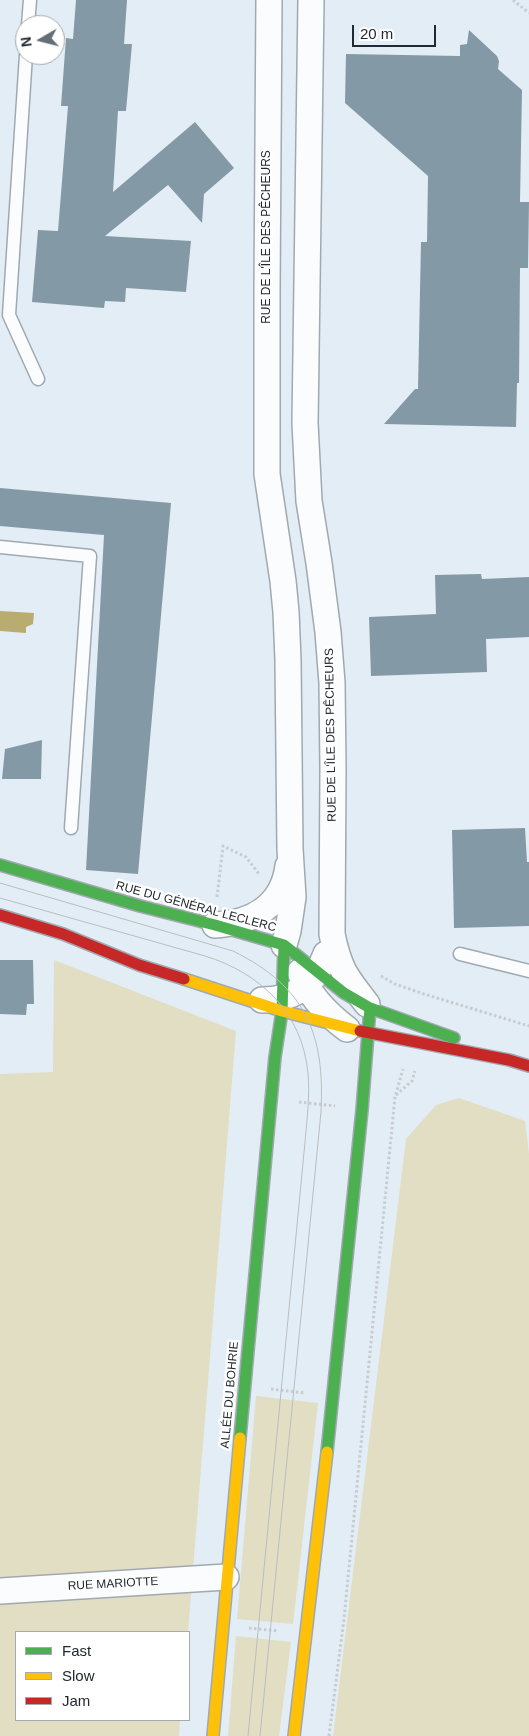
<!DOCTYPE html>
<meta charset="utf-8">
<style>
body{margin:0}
#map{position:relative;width:529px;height:1736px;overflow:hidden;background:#e3edf5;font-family:Helvetica,sans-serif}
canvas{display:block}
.legend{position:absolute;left:15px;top:1631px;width:175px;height:90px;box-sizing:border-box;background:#fff;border:1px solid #a6aaac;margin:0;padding:6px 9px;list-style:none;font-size:15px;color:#212a30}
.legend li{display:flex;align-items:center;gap:10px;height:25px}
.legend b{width:25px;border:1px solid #a6aaac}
.north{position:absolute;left:15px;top:15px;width:50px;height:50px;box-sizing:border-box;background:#fff;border:1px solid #a6aaac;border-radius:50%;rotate:262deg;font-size:14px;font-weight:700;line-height:20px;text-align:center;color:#212a30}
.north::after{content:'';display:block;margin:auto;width:18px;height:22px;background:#656e75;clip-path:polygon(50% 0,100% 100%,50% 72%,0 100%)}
.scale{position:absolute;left:352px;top:25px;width:84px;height:22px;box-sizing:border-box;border:2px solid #212a30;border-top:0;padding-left:6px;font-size:15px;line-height:18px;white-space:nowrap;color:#212a30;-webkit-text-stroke:4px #fff;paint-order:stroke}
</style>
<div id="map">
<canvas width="529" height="1736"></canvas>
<ul class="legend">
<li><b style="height:6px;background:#4caf50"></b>Fast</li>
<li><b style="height:6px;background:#ffc107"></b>Slow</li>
<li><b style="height:6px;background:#c62828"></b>Jam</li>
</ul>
<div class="north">N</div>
<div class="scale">20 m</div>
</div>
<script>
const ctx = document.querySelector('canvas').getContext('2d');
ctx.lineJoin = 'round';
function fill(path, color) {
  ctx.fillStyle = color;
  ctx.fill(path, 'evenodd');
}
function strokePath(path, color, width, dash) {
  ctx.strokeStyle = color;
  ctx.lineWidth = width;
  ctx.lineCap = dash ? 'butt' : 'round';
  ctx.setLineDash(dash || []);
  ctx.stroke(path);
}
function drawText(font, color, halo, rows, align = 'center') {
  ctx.font = font + ' Helvetica,sans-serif';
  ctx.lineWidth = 5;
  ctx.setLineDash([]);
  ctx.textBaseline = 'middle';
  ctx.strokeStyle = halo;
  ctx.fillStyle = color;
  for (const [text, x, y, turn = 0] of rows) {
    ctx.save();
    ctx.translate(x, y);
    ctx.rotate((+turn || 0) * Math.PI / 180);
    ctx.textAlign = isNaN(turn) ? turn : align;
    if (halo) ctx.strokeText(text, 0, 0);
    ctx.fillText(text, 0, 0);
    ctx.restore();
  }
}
fill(new Path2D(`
 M54,960l182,71 -48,601h-172v88h164l-1,16h-179v-662l53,-2z
 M459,1098l66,23 4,33v582h-196l73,-597 30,-34z
 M256,1396l62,7 -25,221 -56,-5z
 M236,1636l55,6 -12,94h-51z`), '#e1dec4');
fill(new Path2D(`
 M0,611l34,2 -1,11 -7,3v6l-26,-2z`), '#b8ac71');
fill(new Path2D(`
 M76,0h51l-3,44h8l-6,67h-8l-5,81 82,-70 39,46 -30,26 -2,29 -34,-38 -63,51 86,5 -5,51 -60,-4 -1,14 -20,-1 -1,7 -72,-6 6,-72 20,1 10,-125h-7l5,-68 7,1z
 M469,30l28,26 2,5 -1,8 24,21 -2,112h9l-1,66h-8l-1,115h-2l-1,44 -132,-3 31,-35h3l3,-147h6l1,-66 -83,-73 1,-49 114,2v-11l7,-1z
 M0,488l171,15 -33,371 -52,-4 18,-335 -104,-9z
 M481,574l1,5 47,-2v60l-43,2 1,33 -116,4 -2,-59 67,-3 -1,-39z
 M42,740l-1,39h-39l3,-30z
 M525,828l2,34h2v64l-75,2 -2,-98z
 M0,960h33l1,44h-7l-1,11 -26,-1z`), '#8499a6');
const lane = new Path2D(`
 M28,25l2,-25
 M26,55l-17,260 29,64
 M0,547l90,9 -19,272
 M460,954l69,17`);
const street = new Path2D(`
 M269,0l-2,290v184l16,107 3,31 2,48 2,189 3,48 -5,34 -4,14
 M311,0l-6,423 4,78 10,62 9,69 4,51 1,86 -1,165c7,35 14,43 35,70
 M215,925c37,-2 68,-19 73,-59
 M300,972c9,24 27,42 47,57
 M262,1000c33,0 53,-16 64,-46
 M0,1591l226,-14`);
const fast = new Path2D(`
 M0,865l140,41 75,19 69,20 60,48 26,15 84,30
 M240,1438l35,-381 7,-46 2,-66
 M327,1452l35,-342 8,-102`);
const slow = new Path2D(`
 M184,979l98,32 78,20
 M213,1736l27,-298
 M294,1736l33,-284`);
const jam = new Path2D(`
 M0,915l63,19 76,31 45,14
 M360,1031l149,29 20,6`);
strokePath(lane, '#a0a9b0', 15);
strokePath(street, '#a0a9b0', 28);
strokePath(fast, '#a0a9b0', 14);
strokePath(slow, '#a0a9b0', 14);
strokePath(jam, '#a0a9b0', 14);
strokePath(new Path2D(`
 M513,0l16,13
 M217,897l6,-51 23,11 13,17
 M381,976l14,8 29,10 105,32
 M396,1095l16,-14 3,-10
 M299,1102l36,4
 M271,1389l34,4
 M249,1628l29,3
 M329,1736l15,-117 51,-522 8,-28`), '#c8ccce', 3, [2.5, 2.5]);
strokePath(lane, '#fbfcfe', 12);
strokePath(street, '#fbfcfe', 25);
strokePath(fast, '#4caf50', 11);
strokePath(slow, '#ffc107', 11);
strokePath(jam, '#c62828', 11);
strokePath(new Path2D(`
 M0,883l233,68c73,36 92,83 88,161l-61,624
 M0,898l205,58c55,17 97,56 103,117 2,23 -1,46 -3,69l-57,594`), '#babdbf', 1);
drawText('12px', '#212a30', '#fff', [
 ["RUE DE L'ÎLE DES PÊCHEURS",267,237,-90],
 ["RUE DE L'ÎLE DES PÊCHEURS",331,735,-91],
 ["RUE DU GÉNÉRAL LECLERC",196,907,15],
 ["ALLÉE DU BOHRIE",230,1395,-85],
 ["RUE MARIOTTE",113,1584,-3]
]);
</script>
